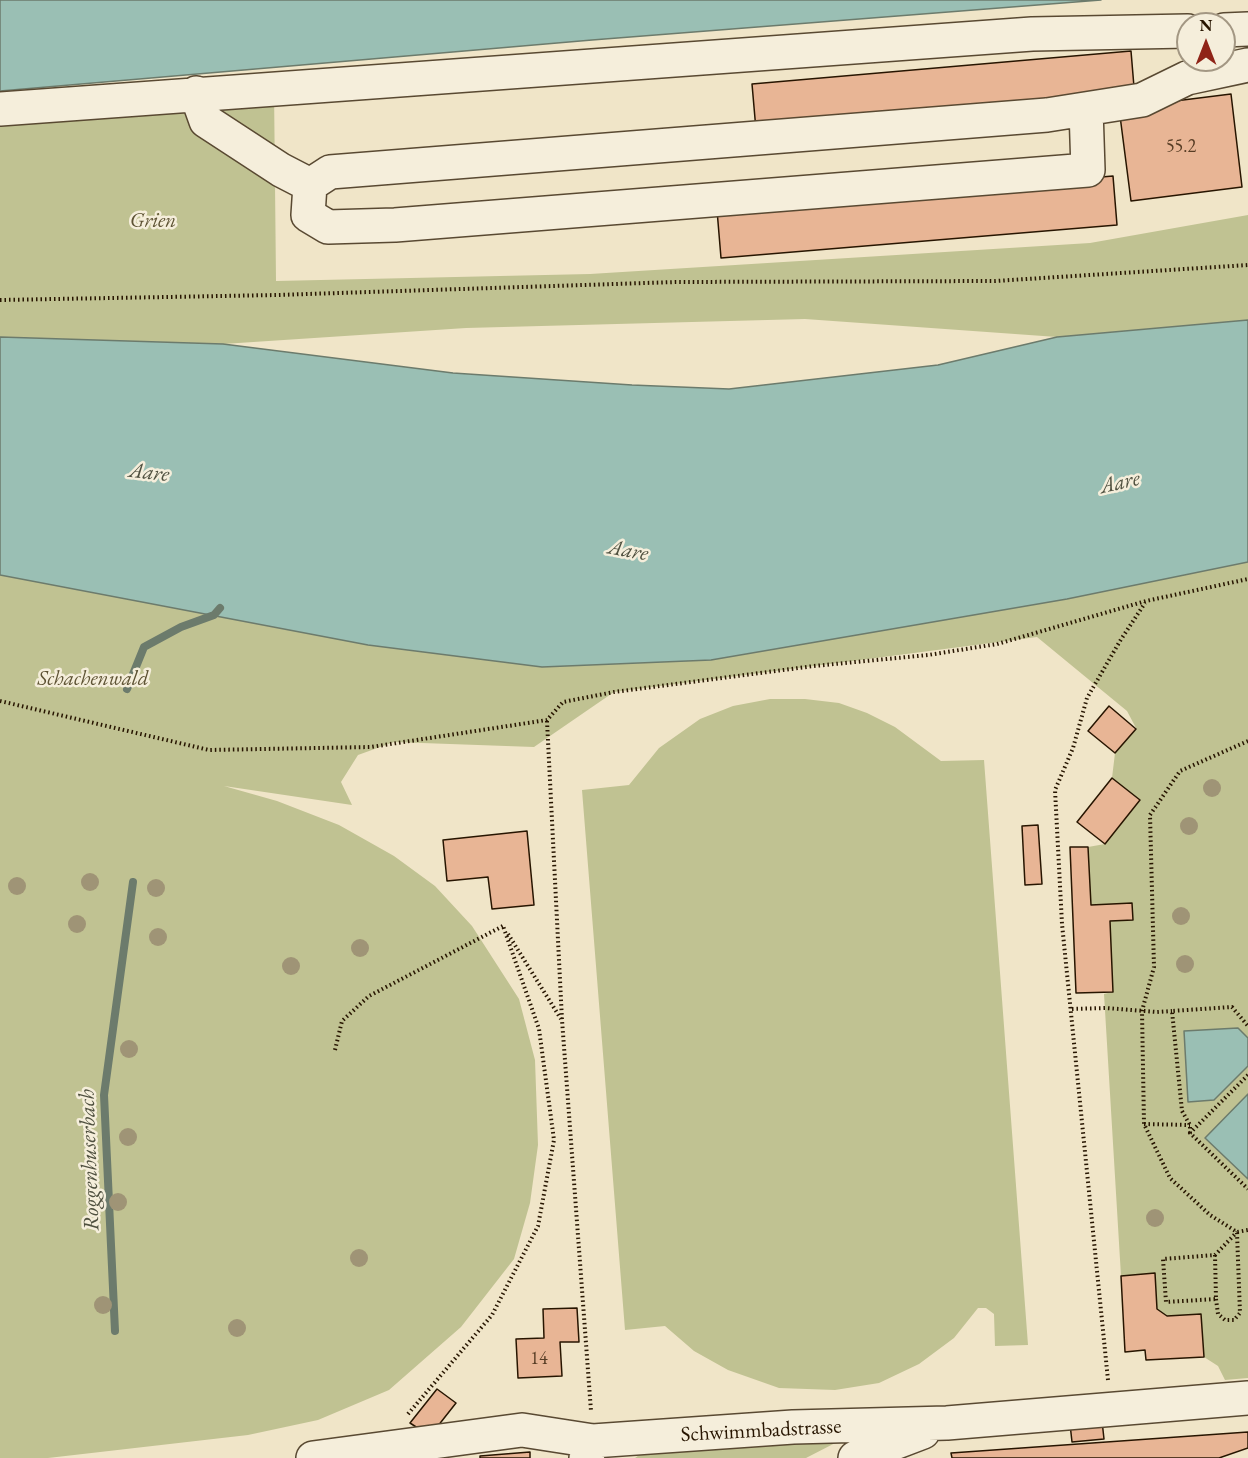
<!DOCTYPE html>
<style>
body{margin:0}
#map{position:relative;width:1248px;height:1458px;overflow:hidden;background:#f0e5c8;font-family:"EB Garamond",serif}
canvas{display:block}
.north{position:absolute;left:1176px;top:12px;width:60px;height:60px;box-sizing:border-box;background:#f5eedb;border:2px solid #a39783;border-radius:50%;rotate:0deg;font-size:16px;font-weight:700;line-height:24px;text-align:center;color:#271500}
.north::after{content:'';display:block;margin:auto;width:21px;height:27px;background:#8f2418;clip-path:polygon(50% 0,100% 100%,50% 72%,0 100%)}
</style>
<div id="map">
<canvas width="1248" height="1458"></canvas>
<div class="north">N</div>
</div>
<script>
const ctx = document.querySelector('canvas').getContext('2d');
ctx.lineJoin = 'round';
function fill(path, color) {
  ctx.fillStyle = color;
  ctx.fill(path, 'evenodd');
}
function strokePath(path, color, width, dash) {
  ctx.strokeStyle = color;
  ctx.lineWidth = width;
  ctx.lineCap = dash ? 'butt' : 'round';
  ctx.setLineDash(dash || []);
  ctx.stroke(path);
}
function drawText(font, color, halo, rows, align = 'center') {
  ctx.font = font + ' "EB Garamond",serif';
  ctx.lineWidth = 5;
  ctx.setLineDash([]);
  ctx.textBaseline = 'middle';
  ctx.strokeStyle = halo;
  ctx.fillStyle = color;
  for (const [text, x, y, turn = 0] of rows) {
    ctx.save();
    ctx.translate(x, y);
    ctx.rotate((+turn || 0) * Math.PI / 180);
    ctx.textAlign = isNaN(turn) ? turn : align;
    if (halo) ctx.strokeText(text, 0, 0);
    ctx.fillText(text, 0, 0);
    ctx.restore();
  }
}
fill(new Path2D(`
 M274,88l2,193 314,-7 500,-31 158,-28v105l-191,17 -252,-18 -339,9 -243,16 -223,-7v-221z
 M1248,562v816l-23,2 -7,-14 -14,-9 -4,-43 -33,2 -10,-7 -2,-35 -34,2 -17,-282 8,-2 -2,-71 23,-1 -1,-16 -41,1 -3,-58 17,-3 35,-43 -28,-23 3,-25 21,-25 -9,-17 -90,-74 -423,55 -80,55 -140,-5 -36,13 -17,27 11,23 -128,-19 53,15 62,24 55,31 41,30 37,40 47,73 16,61 3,85 -8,58 -16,56 -53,68 -72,63 -71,30 -70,15 -200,23h-48v-883l368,70 174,22 169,-7 356,-61z
 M770,699h35l34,4 28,10 28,14 46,34 43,-1 44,585 -33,1 -1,-32 -8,-6h-8l-24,30 -35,26 -40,19 -44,7 -56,-2 -51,-18 -34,-19 -29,-25 -40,4 -43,-540 47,-5 30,-37 41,-29 33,-13z
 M841,1440l-35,18h-171l7,-5z`), '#c0c292');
const water = new Path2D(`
 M0,0h1101l-509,40 -592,51z
 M1248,320v242l-181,37 -356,61 -169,7 -174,-22 -368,-70v-238l223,7 230,29 179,12 97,4 209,-24 119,-28z
 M1238,1028l10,10v28l-34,34 -26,2 -4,-71z
 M1248,1094v85l-43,-41z`);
fill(water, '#9abfb4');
strokePath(water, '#6c7b6c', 1.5);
strokePath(new Path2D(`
 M127,689l17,-42 37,-20 33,-12 6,-7
 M115,1331l-11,-236 29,-213`), '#6c7b6c', 8);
const building = new Path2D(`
 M1131,51l4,48 -379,31 -4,-46z
 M1231,94l11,93 -111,14 -12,-93z
 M1113,176l4,49 -396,33 -4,-48z
 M1109,706l27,23 -21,24 -27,-22z
 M1112,778l28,22 -35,44 -28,-22z
 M1038,825l4,59 -17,1 -3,-59z
 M527,831l7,74 -42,4 -4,-32 -41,4 -4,-41z
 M1070,847h18l3,58 41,-2 1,17 -23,1 3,71 -37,1z
 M1155,1273l2,36 10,7 34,-2 3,43 -58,3 -1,-10 -20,2 -4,-76z
 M577,1308l2,34h-19l2,34 -44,2 -2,-39 28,-1 -1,-29z
 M437,1389l19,14 -26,33 -20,-13z
 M1102,1421l2,18 -32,3 -2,-18z
 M1248,1432v16l-29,10h-267l-1,-5z
 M530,1452v6h-50v-2z`);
fill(building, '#e8b595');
strokePath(building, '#271500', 1.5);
const minor = new Path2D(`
 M1224,30l24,-1
 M196,93l10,28 75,49 29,15
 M0,109l1032,-75 156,-3
 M1086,109l2,61 -693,55 -67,2 -20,-12 2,-30 20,-13 717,-57 95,-15 45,-22 61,-13
 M313,1458l209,-28 71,11
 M586,1458l7,-17 200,-14 154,-4 301,-25
 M855,1458l68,-26`);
strokePath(minor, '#594932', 36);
strokePath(new Path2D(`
 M0,300l277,-5 399,-13 319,-1 253,-16
 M0,701l209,49 162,-3 176,-27 16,-18 51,-10 200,-26 114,-11 69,-11 149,-43 102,-22
 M547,721l15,299 29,391
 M1248,741l-68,30 -30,44 4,152 -12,44 2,113 26,54 40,37 27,17 11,-2
 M508,934l53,85
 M1072,1009l34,-1 51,4 15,-1
 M335,1050l7,-29 27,-25 134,-70 2,1
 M1248,1075l-58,58 58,56
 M1144,1124l46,1
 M1190,1133v-8l-8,-14 -10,-100 60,-4 16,19
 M1215,1255l1,44 -50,3 -3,-43 52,-4 22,-23
 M1216,1299l2,15 7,6h9l6,-7 -3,-80
 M1108,1380l-46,-456 -7,-134 18,-42 14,-50 33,-57 25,-38
 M408,1414l84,-99 46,-89 16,-86 -15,-111 -36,-103`), '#271500', 4, [1.5, 3]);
strokePath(minor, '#f5eedb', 33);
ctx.fillStyle = '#9f9476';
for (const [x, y] of [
 [1212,788],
 [1189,826],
 [90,882],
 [17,886],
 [156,888],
 [1181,916],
 [77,924],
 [158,937],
 [360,948],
 [1185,964],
 [291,966],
 [129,1049],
 [128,1137],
 [118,1202],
 [1155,1218],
 [359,1258],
 [103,1305],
 [237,1328]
]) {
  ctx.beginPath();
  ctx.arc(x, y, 9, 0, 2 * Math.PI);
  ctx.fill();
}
drawText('18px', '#573d25', null, [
 ["55.2",1181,147],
 ["14",539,1359]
]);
drawText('italic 21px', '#5d5233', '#f5eedb', [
 ["Grien",153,221],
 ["Schachenwald",93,679]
]);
drawText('21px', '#271500', '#f5eedb', [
 ["Schwimmbadstrasse",761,1431,-3]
]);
drawText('italic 22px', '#4f503f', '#f5eedb', [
 ["Aare",149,473,6],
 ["Aare",1120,483,-13],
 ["Aare",628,551,10],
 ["Roggenhuserbach",90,1160,-92]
]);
</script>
